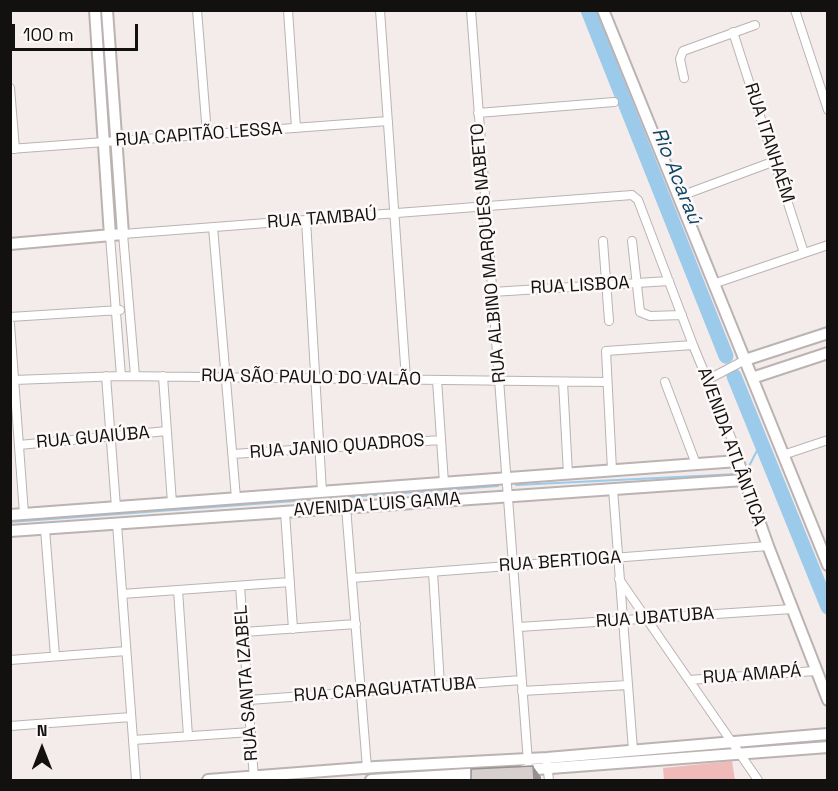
<!DOCTYPE html>
<meta charset="utf-8">
<style>
body{margin:0}
#map{position:relative;width:838px;height:791px;overflow:hidden;background:#f4ebeb;font-family:"Space Grotesk",sans-serif}
canvas{display:block}
.frame{position:absolute;inset:0;border:12px solid #131010;pointer-events:none}
.north{position:absolute;left:12px;top:719px;width:60px;height:60px;-webkit-text-stroke:4px #fef9f9;paint-order:stroke;rotate:0deg;font-size:16px;font-weight:700;line-height:24px;text-align:center;color:#131010}
.north::after{content:'';display:block;margin:auto;width:21px;height:27px;background:#131010;clip-path:polygon(50% 0,100% 100%,50% 72%,0 100%)}
.scale{position:absolute;left:12px;top:24px;width:126px;height:27px;box-sizing:border-box;border:3px solid #131010;border-top:0;padding-left:8px;font-size:18px;line-height:21px;white-space:nowrap;color:#131010;-webkit-text-stroke:4px #fef9f9;paint-order:stroke}
</style>
<div id="map">
<canvas width="838" height="791"></canvas>
<div class="frame"></div>
<div class="north">N</div>
<div class="scale">100 m</div>
</div>
<script>
const ctx = document.querySelector('canvas').getContext('2d');
ctx.lineJoin = 'round';
function fill(path, color) {
  ctx.fillStyle = color;
  ctx.fill(path, 'evenodd');
}
function strokePath(path, color, width, dash) {
  ctx.strokeStyle = color;
  ctx.lineWidth = width;
  ctx.lineCap = dash ? 'butt' : 'round';
  ctx.setLineDash(dash || []);
  ctx.stroke(path);
}
function drawText(font, color, halo, rows, align = 'center') {
  ctx.font = font + ' "Space Grotesk",sans-serif';
  ctx.lineWidth = 5;
  ctx.setLineDash([]);
  ctx.textBaseline = 'middle';
  ctx.strokeStyle = halo;
  ctx.fillStyle = color;
  for (const [text, x, y, turn = 0] of rows) {
    ctx.save();
    ctx.translate(x, y);
    ctx.rotate((+turn || 0) * Math.PI / 180);
    ctx.textAlign = isNaN(turn) ? turn : align;
    if (halo) ctx.strokeText(text, 0, 0);
    ctx.fillText(text, 0, 0);
    ctx.restore();
  }
}
fill(new Path2D(`
 M732,761l3,19h-71l-1,-12z`), '#eebbb9');
strokePath(new Path2D(`
 M746,472l16,-31
 M516,485l222,-11
 M10,522l488,-36`), '#9bcaea', 2);
strokePath(new Path2D(`
 M588,10l138,346
 M734,376l94,231`), '#9bcaea', 15);
const street = new Path2D(`
 M197,10l10,124
 M288,10l8,118
 M380,10l26,369
 M471,10l57,752
 M795,10l33,100
 M733,32l71,221
 M684,78l-4,-19 3,-8 72,-26
 M10,88l5,61
 M478,113l136,-11
 M10,149l378,-28
 M678,197l97,-36
 M306,220l16,272
 M213,227l23,271
 M110,236l11,140
 M603,241l6,80
 M632,241l8,71 10,4 32,-1
 M713,284l115,-39
 M492,292l177,-11
 M10,317l110,-7
 M10,324l14,190
 M106,376l10,131
 M135,376l-12,-142 509,-39 6,5 55,145 39,95 6,21
 M163,376l9,127
 M14,380l107,-4 486,6
 M437,380l7,103
 M707,380l38,-20
 M563,382l5,92
 M665,382l31,82
 M19,445l148,-14
 M233,454l208,-14
 M783,455l45,-15
 M612,470l-6,-119 87,-6
 M613,489l20,261
 M346,507l21,261
 M285,512l8,117
 M117,524l19,256
 M45,529l10,127
 M433,572l7,113
 M352,578l416,-32
 M619,579l139,201
 M240,586l14,193
 M178,590l10,146
 M122,594l168,-12
 M519,627l273,-18
 M244,632l112,-8
 M10,660l116,-9
 M689,680l126,-9
 M522,691l106,-6
 M249,700l273,-20
 M10,726l121,-9
 M133,740l118,-8
 M547,764l2,16`);
const secondary = new Path2D(`
 M95,10l15,226
 M603,10l225,555
 M10,244l113,-10 -16,-224
 M745,360l83,-27
 M752,378l76,-25
 M10,515l728,-54 30,85 60,154
 M10,531l734,-51
 M524,770l304,-23
 M208,780l168,-13 171,-9 281,-24
 M371,780l113,-7`);
strokePath(street, '#bbb3b2', 10);
strokePath(secondary, '#bbb3b2', 14);
strokePath(street, '#fff', 8);
strokePath(secondary, '#fff', 10);
fill(new Path2D(`
 M533,766l8,11v3h-7z`), '#969190');
const building = new Path2D(`
 M533,766l1,14h-63v-11z`);
fill(building, '#d7cfce');
strokePath(building, '#969190', 1.5);
drawText('18px', '#131010', '#fef9f9', [
 ["RUA CAPITÃO LESSA",199,135,-4],
 ["RUA ITANHAÉM",769,143,72],
 ["RUA TAMBAÚ",322,219,-4],
 ["RUA ALBINO MARQUES NABETO",489,253,-95],
 ["RUA LISBOA",580,286,-3],
 ["RUA SÃO PAULO DO VALÃO",311,378,1],
 ["RUA GUAIÚBA",93,438,-5],
 ["RUA JANIO QUADROS",337,447,-4],
 ["AVENIDA ATLÂNTICA",731,447,70],
 ["AVENIDA LUIS GAMA",377,505,-4],
 ["RUA BERTIOGA",560,562,-4],
 ["RUA UBATUBA",655,618,-4],
 ["RUA AMAPÁ",752,675,-4],
 ["RUA SANTA IZABEL",247,683,-94],
 ["RUA CARAGUATATUBA",385,690,-4]
]);
drawText('italic 20px', '#0e4766', '#fef9f9', [
 ["Rio Acaraú",676,176,68]
]);
</script>
